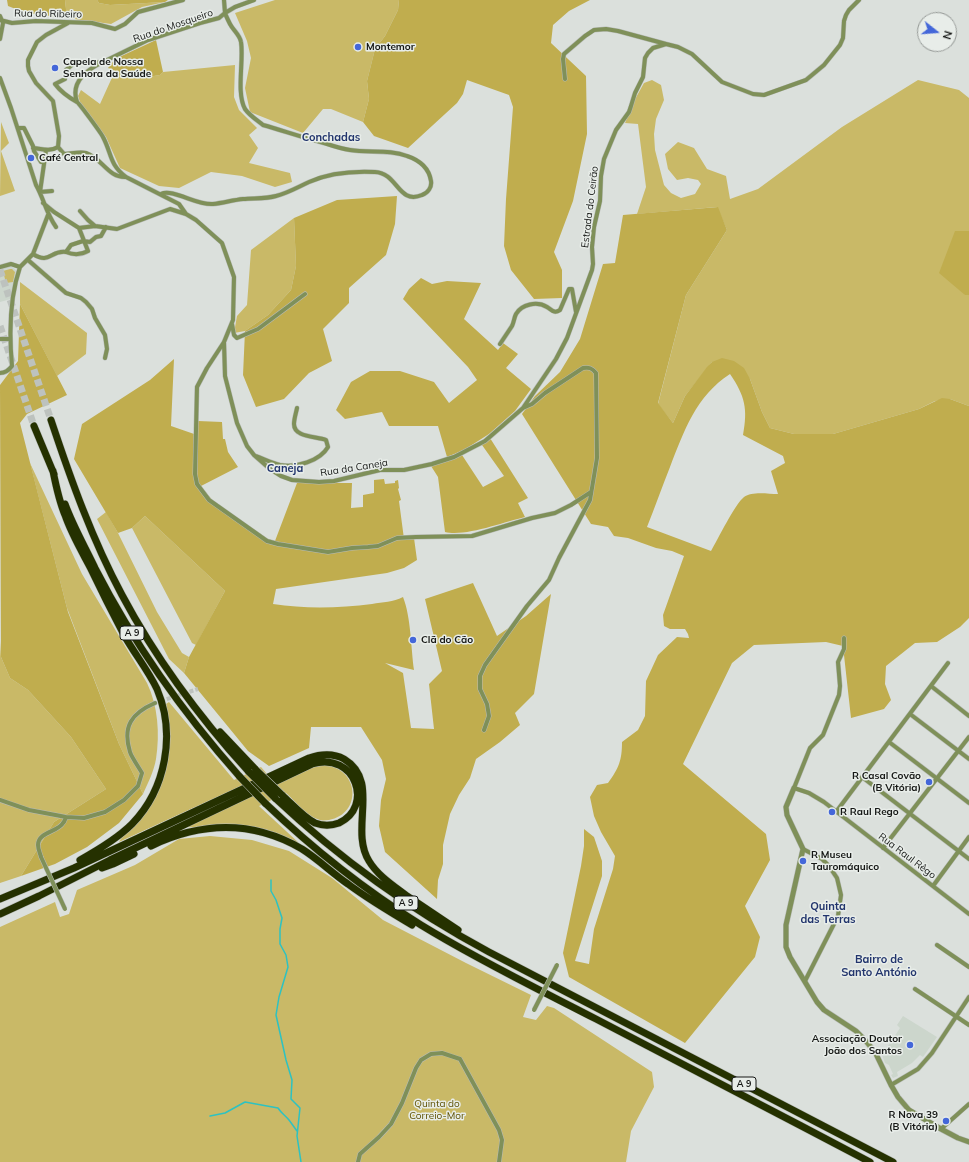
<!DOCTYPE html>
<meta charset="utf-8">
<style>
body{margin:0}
#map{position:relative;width:969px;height:1162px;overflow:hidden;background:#dbe0dc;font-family:Mulish,sans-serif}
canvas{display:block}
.north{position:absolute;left:917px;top:12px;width:40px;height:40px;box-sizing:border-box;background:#e8ede9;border:1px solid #949895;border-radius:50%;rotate:107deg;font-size:11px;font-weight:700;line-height:16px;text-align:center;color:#161816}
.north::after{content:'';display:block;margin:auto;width:14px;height:18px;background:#4467d9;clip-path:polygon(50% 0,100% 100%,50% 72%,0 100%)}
</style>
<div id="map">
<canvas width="969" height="1162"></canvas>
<div class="north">N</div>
</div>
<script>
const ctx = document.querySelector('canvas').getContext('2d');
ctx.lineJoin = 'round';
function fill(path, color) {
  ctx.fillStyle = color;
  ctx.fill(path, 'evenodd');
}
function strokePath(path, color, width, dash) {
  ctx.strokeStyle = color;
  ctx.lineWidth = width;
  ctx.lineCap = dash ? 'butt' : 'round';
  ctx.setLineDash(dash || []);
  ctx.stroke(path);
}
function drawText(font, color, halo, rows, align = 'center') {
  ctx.font = font + ' Mulish,sans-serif';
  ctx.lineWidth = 3;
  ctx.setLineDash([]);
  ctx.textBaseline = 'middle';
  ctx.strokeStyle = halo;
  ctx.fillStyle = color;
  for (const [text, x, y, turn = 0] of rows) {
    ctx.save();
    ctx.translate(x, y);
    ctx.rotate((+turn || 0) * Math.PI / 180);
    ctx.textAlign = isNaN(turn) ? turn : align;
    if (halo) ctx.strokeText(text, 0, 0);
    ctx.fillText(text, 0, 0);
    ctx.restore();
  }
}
fill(new Path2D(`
 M11,266l4,3 2,3 -6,27 -11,3v-33z
 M903,1016l34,21 -14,20 -3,-2 -8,8 -15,9 1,4 -5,2 -2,-3 2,-1 -4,-9 -4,-2 -3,-8 18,-27 -3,-3z`), '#ccd6cc');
fill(new Path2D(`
 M65,0h32l2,3 11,2 55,-3 -23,5 -31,17 -44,-6z
 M275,0h124l-1,10 -13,26 -10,13 -8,32 2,18 -6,23 -32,-13h-8l-20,24 -53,-21 -5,-24 6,-30 -4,-17 -12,-28z
 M235,65l-1,32 5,13 18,18 -8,7 9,13 -9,15 41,10 2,9 -17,5 -33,-11 -31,-4 -32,16 -20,-2 -39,-18 -14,-31 -26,-35 -2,-6 3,-6 19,14 15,-33 20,8 25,-4 3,-3z
 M652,80l9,5 3,15 -8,19 -2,15 1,16 9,35 7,8 10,5 14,-4 6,-10 -3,-4 -10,-2 -11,2 -9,-11 -3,-15 13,-12 16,6 13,21 19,7 4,23 28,-10 84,-62 76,-47 41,10 10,8v133h-14l10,64h4v111l-19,-7 -15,2 -16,8 -86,25h-39l-24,-6 -8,-16 -12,-33 -38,-17 -27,34 -12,27 -15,-19 28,-109 41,-65 -10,-23 -80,7 9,-27 -8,-63 -13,-1 9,-22 10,-18z
 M1,122l8,21 -8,8 14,40 -15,5z
 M294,218l2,48 -5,24 -23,25 -23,16 -11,2 3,-17 10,-11 4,-55z
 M10,269h2l3,3 -2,10 -7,1 -3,-12z
 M20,282l67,51 -1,21 -29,22 -37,-72z
 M30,463l52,111 65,109c11,23 13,51 9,76 -2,12 -8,24 -13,35l-24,-50 -52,-136z
 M106,512l12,21 39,79 25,41 7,4 -5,16 -15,-14 -72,-140z
 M145,516l80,75 -29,54 -4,-2 -60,-115z
 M0,641l1,16 9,21 18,12 43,47 35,52 -52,33 -33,54 -21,7z
 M169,702l65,78 27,-13 6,7 -148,68c3,-6 8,-9 13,-13 4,-4 8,-9 12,-14 25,-33 30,-72 22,-111z
 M325,765c35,4 37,49 4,55 -3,0 -6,1 -9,0 -13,-3 -24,-18 -34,-27l-27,13 41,38c-24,-10 -47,-20 -73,-20 -13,1 -28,4 -40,3l127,-60z
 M210,836l42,4 37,11 43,27 51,42 83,43 65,32 -8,22 13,3 11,-14 7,2 98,64 2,15 -23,44 -5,31h-626v-235l55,-25 5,15 9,-3 8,-24 58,-25 44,-26z`), '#c9b967');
fill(new Path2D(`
 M7,0h58l2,18 -41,-5 -18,-7z
 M97,0h71l-3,2 -55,3 -11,-2z
 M399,0h191l-21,11 -16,14 -2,18 35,33 1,58 -14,67 -19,51 8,18v28l-28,1 -23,-29 -7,-24 2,-47 7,-92 -4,-12 -42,-15 -4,14 -6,9 -49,45 -34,-12 -11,-14 6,-23 -2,-18 8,-32 10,-13 13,-26z
 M156,40l7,32 -3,3 -25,4 -27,-11 7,-9z
 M397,196l-2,28 -9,31 -37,33v15l-26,26 9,32 -23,12 -25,26 -28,8 -13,-32 2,-44 23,-16 23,-25 5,-24 -2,-48 43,-18z
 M718,207l9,23 -41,65 -28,108 15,20 12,-27 22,-29 5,-5 10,-4 12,3 10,7 6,11 12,33 8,16 24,6h39l86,-25 23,-11 8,1 19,7v212l-9,9 -23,15 -22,1 -29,23 -1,18 6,16 -7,9 -33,9 -8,-72 -17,-4 -72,3 -22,18 -49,101 83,70 4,26 -25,46 15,31 -5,20 -70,86 -116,-66 -6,-24 18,-87 3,-20v-17l10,8 8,24v15l-27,85 14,3 5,-35 19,-60 2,-13 -14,-24 -7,-16 -4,-19 7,-12 11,-2c11,-15 14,-23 14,-41l16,-12 7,-14 1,-35 12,-26 19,-18 12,1 -1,-4 -3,-5h-15l-6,-3 -1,-11 21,-59 -12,-5 -16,-3 -28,-10 -14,-2 -6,-9 -17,-3 -69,-110 13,-18 25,-24 20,-33 23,-75 12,-1 8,-48zM730,374c15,22 18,35 13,61l40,21 2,7 -14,8 7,23c-10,0 -26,-3 -34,3 -9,7 -26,42 -33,54l-64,-24c8,-20 15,-40 23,-60 14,-36 26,-71 60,-93z
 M955,231h14v64h-4l-26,-22z
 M421,278l11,6 15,-3 34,2 -17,36 34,31 5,-7 15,11 -12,14 25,21 -16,22 -26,23 -25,16 -17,7 -9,-31h-49l-7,-14 -37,7 -9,-9 15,-28 19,-11h30l34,11 15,21 28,-23 -9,-13 -65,-68 6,-10z
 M20,304l47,91 -40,19 -7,9 48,189 51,132 24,50 -24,29 -32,24 -32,17 -34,12 33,-54 52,-33 -35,-52 -43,-47 -18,-12 -9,-21 -1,-272 18,-24z
 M174,359l-3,67 26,9 1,-14 24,1 1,17h2l3,13 10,15 -37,19 12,15 55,38 7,2 22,-58h55l-1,25 12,-1v-12l11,-2v-13l10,-1 1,5 10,-1v-2l3,-1 1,8 -1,1 3,11 -2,1 5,38 10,-1 3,22 -13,8 -17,5 -111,16 -3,15c32,5 67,4 99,0 11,-2 21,-2 31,-7 8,20 8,52 11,73l-29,-7 18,10 8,55 23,1 -5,-45 13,-13 -17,-72 48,-16 24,53 29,-20 25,-22 -17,100 -19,19 5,12 -20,17 -24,17 -6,19 -11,17 -9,19 -7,31v19l-5,16 -1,19 -52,-47 -6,-26 2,-26 5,-21 -4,-19 -21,-33h-50l-2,21 -40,18 -21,-15 -64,-78 5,-16 36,-66 -80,-75 -13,12 -14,5 -44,-74 8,-35 68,-44z
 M490,438l38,60 -10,5 7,14c-21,5 -60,20 -80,15l-7,-55 -7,-11 31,-11 21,32 21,-11 -22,-31z`), '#c0ad4e');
strokePath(new Path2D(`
 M271,880v11l5,9 6,18 -2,11v15l6,11 2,12 -9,30 -3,18 10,45 6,20 -1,19 9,9 -3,28 4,26
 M210,1116l15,-3 20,-11 33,6c3,5 8,8 11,12 3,4 5,7 8,11`), '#2dc2c2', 1.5);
strokePath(new Path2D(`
 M161,701l37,-12`), '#bdc2be', 4, [4, 2]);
strokePath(new Path2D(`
 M0,270l51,150
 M0,326l34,100`), '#bdc2be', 7, [7, 3.5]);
const minor = new Path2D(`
 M224,0l1,13 10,-6 19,-7
 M0,16l3,7 -3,16
 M0,20l12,3 24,-2 56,2 23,6 10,-5 13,-12 45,-12
 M103,62l45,-22 52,-17 19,-5 6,-5c1,3 3,7 5,11 3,6 10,11 11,18 3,18 -5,51 4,67 5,7 12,11 18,16 21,6 41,13 61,18 9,3 18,6 26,7 19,3 40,-1 57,6 12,4 22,12 24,25 1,6 -3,12 -9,14 -24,10 -24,-22 -47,-23 -21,-1 -46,1 -66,10 -11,5 -21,11 -33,14 -10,3 -22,2 -33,3 -10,1 -20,4 -30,5 -15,2 -41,-16 -52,-10
 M0,78l11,30 25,77c8,14 10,28 20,42
 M565,79l-2,-20 1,-5 21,-18 9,-6 12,-1 12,2 48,13
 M77,102c-7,-20 9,-32 26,-40l-29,1 -8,7 -1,9 -10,5c6,8 13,13 22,18 2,1 24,31 26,35 9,17 6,27 23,40l53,27 7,10
 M18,128h6l9,18 1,5 7,11h2
 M58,147l6,7c6,0 16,-3 22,-1 16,5 22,25 40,24
 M33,148c9,1 17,4 25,-1l1,-11 -6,-35 -17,-18 -7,-12 -1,-5v-6l9,-18 9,-7 22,-12
 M40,192l6,-42
 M40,192l12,-1
 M43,203l11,9 25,16 16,-2 22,3 53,-20 16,5 10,6 26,23 12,34 -1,43 -9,22 1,34 12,47 10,23 7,9 16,14 11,7 11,4 27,2 15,-1 46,-11h24l28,-6 22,-7 31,-16 38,-33 33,-49 11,-21 25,-68 1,-6 -1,-17 2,-20 6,-26 1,-25 3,-17 12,-29 13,-18 2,-6 4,-13 8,-16 2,-19 3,-5 5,-5 13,-4 12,3 14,7 30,28 31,12 11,1 42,-15 18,-15 16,-20 3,-7 1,-17 2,-6 3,-5 10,-10
 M80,211l8,9 7,6
 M66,252c7,3 15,3 22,-1l-9,-23
 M33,254c17,11 17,-4 33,-2l5,-7 12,-4 7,1 6,-5 5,-1 5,-9
 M28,260l38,33 15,5 5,4 6,7 3,9 10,17 2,14 -2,9
 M0,267l11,-3 9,3
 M20,267l13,-13 15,-39
 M232,324l2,11 3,3 21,-9 47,-35
 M0,339h10
 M224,342l-17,26 -10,19 -2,87 2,10 12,16 58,41 11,3 50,8 24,-4 16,-1 10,-1 19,-8 19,-1 56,-1 60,-18 23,-5 16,-8 20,-13
 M500,344c4,-6 8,-12 12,-18 2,-4 2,-8 4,-12 6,-10 21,-13 31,-7 5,3 7,7 13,3l9,-21h3l4,23
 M0,373c5,0 9,-3 12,-7 -3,-33 -3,-67 8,-99
 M256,456c8,3 16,7 24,9 16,3 40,-4 48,-18l-2,-7c-9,-4 -32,-2 -32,-16 0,-5 2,-11 3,-16
 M844,638v11l-6,13 2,24 -1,9 -16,40 -13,13 -16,40 15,5 15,9 145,112
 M931,686l38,30
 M910,714l59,45
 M484,730l5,-14 -2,-12 -7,-15v-13l5,-11 42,-59 22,-26 10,-22 31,-58 7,-42 -1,-85c-4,-5 -7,-6 -13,-5l-38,25 -13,11 -9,4
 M889,742l80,61
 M862,777l107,82
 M0,800l29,10 37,7 18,1 21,-6 19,-12 14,-14 4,-13c-3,-5 -11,-17 -12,-21 -8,-26 2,-39 25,-49
 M836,812l112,-149
 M883,848l86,-111
 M803,849l19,10 7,7 8,12 4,17 -3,21 -33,65
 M41,857c-1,-4 -3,-8 -3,-12 0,-13 20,-13 25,-22 2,-2 2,-4 3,-6
 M933,886l36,-49
 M937,945l32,22
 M915,989l54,36
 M891,1085l27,-16 14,-16 37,-56
 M941,1129l28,-25
 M358,1162l2,-8 19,-17 12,-13 11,-21 14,-35 5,-8 10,-6 11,-1 18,6 39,71 3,10 -3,22`);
const tertiary = new Path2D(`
 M794,788l-8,19 1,8 16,34 -17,76v22l4,10 27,45 7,8 32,21 9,9 10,12 16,33 7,12 11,13 32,19 17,9 11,4`);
const motorway = new Path2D(`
 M51,420c20,60 41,119 71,175 34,64 78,123 127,177
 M34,426l20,48
 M53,471c3,15 6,30 12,44 6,18 16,35 25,52 11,23 22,45 34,68 10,18 24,35 33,54 19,45 9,100 -25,135 -15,15 -34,26 -52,36
 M65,504c8,22 20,43 30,64 39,76 88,145 145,209
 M220,732l36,38
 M275,798c66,62 134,111 214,154l404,210
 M265,803c48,46 100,87 156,122 57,35 117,64 175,94 92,48 183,95 274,143
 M151,846c50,-24 101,-26 151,3 16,10 30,24 46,35 20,15 42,28 64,41
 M102,868l11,-4 21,-10
 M0,899l74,-31 235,-110c12,-4 24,-5 35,1 37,22 5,70 25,102 9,15 25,25 38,35 17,11 34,23 51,34
 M0,914l39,-18 71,-36 202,-96c44,-13 62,43 27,59 -8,3 -16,3 -24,0 -12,-6 -23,-19 -33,-28`);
strokePath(minor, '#b8bcb8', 5);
strokePath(tertiary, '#b8bcb8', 6);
strokePath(motorway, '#b8bcb8', 8);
strokePath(minor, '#7f9059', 4);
strokePath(tertiary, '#7f9059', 5);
strokePath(motorway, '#253100', 7);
const minorBridge = new Path2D(`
 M41,857l24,52
 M534,1010l23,-45`);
const motorwayBridge = new Path2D(`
 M256,770l26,25
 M249,772l26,26
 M240,777l25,26`);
strokePath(minorBridge, '#b8bcb8', 5, []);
strokePath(motorwayBridge, '#b8bcb8', 8, []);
strokePath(minorBridge, '#7f9059', 4);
strokePath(motorwayBridge, '#253100', 7);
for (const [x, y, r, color] of [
 [358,47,4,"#4467d9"],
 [55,68,4,"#4467d9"],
 [31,158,4,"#4467d9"],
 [413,640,4,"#4467d9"],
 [929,782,4,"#4467d9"],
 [832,812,4,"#4467d9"],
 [803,861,4,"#4467d9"],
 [910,1045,4,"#4467d9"],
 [946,1121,4,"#4467d9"]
]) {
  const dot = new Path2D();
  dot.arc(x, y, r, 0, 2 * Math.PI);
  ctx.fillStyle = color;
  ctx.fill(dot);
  strokePath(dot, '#e8ede9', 1.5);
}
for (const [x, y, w] of [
 [132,633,24],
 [406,903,24],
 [744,1084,24]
]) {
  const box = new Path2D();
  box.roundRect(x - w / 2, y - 7, w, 14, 3);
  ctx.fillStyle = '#e8ede9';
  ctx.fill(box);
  strokePath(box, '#161816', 1);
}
drawText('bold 9px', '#161816', null, [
 ["A 9",132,633],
 ["A 9",406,903],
 ["A 9",744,1084]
]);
drawText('10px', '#161816', '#e8ede9', [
 ["Rua do Ribeiro",48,14,1],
 ["Rua do Mosqueiro",173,26,-19],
 ["Estrada do Ceirão",590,207,-83],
 ["Rua da Caneja",354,468,-9],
 ["Rua Raul Rêgo",907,856,37]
]);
drawText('bold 10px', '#161816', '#e8ede9', [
 ["Montemor",366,47],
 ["Capela de Nossa",63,62],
 ["Senhora da Saúde",63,74],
 ["Café Central",39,158],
 ["Clã do Cão",421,640],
 ["R Casal Covão",921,776,"right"],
 ["(B Vitória)",921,788,"right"],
 ["R Raul Rego",840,812],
 ["R Museu",811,855],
 ["Tauromáquico",811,867],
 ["Associação Doutor",902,1039,"right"],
 ["João dos Santos",902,1051,"right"],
 ["R Nova 39",938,1115,"right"],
 ["(B Vitória)",938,1127,"right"]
], 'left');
drawText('10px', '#5d5001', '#e8ede9', [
 ["Quinta do",437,1104],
 ["Correio-Mor",437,1116]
]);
drawText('bold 11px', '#22356d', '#e8ede9', [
 ["Conchadas",331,138],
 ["Caneja",285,469],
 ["Quinta",828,907],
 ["das Terras",828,920],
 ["Bairro de",879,960],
 ["Santo António",879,973]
]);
</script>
